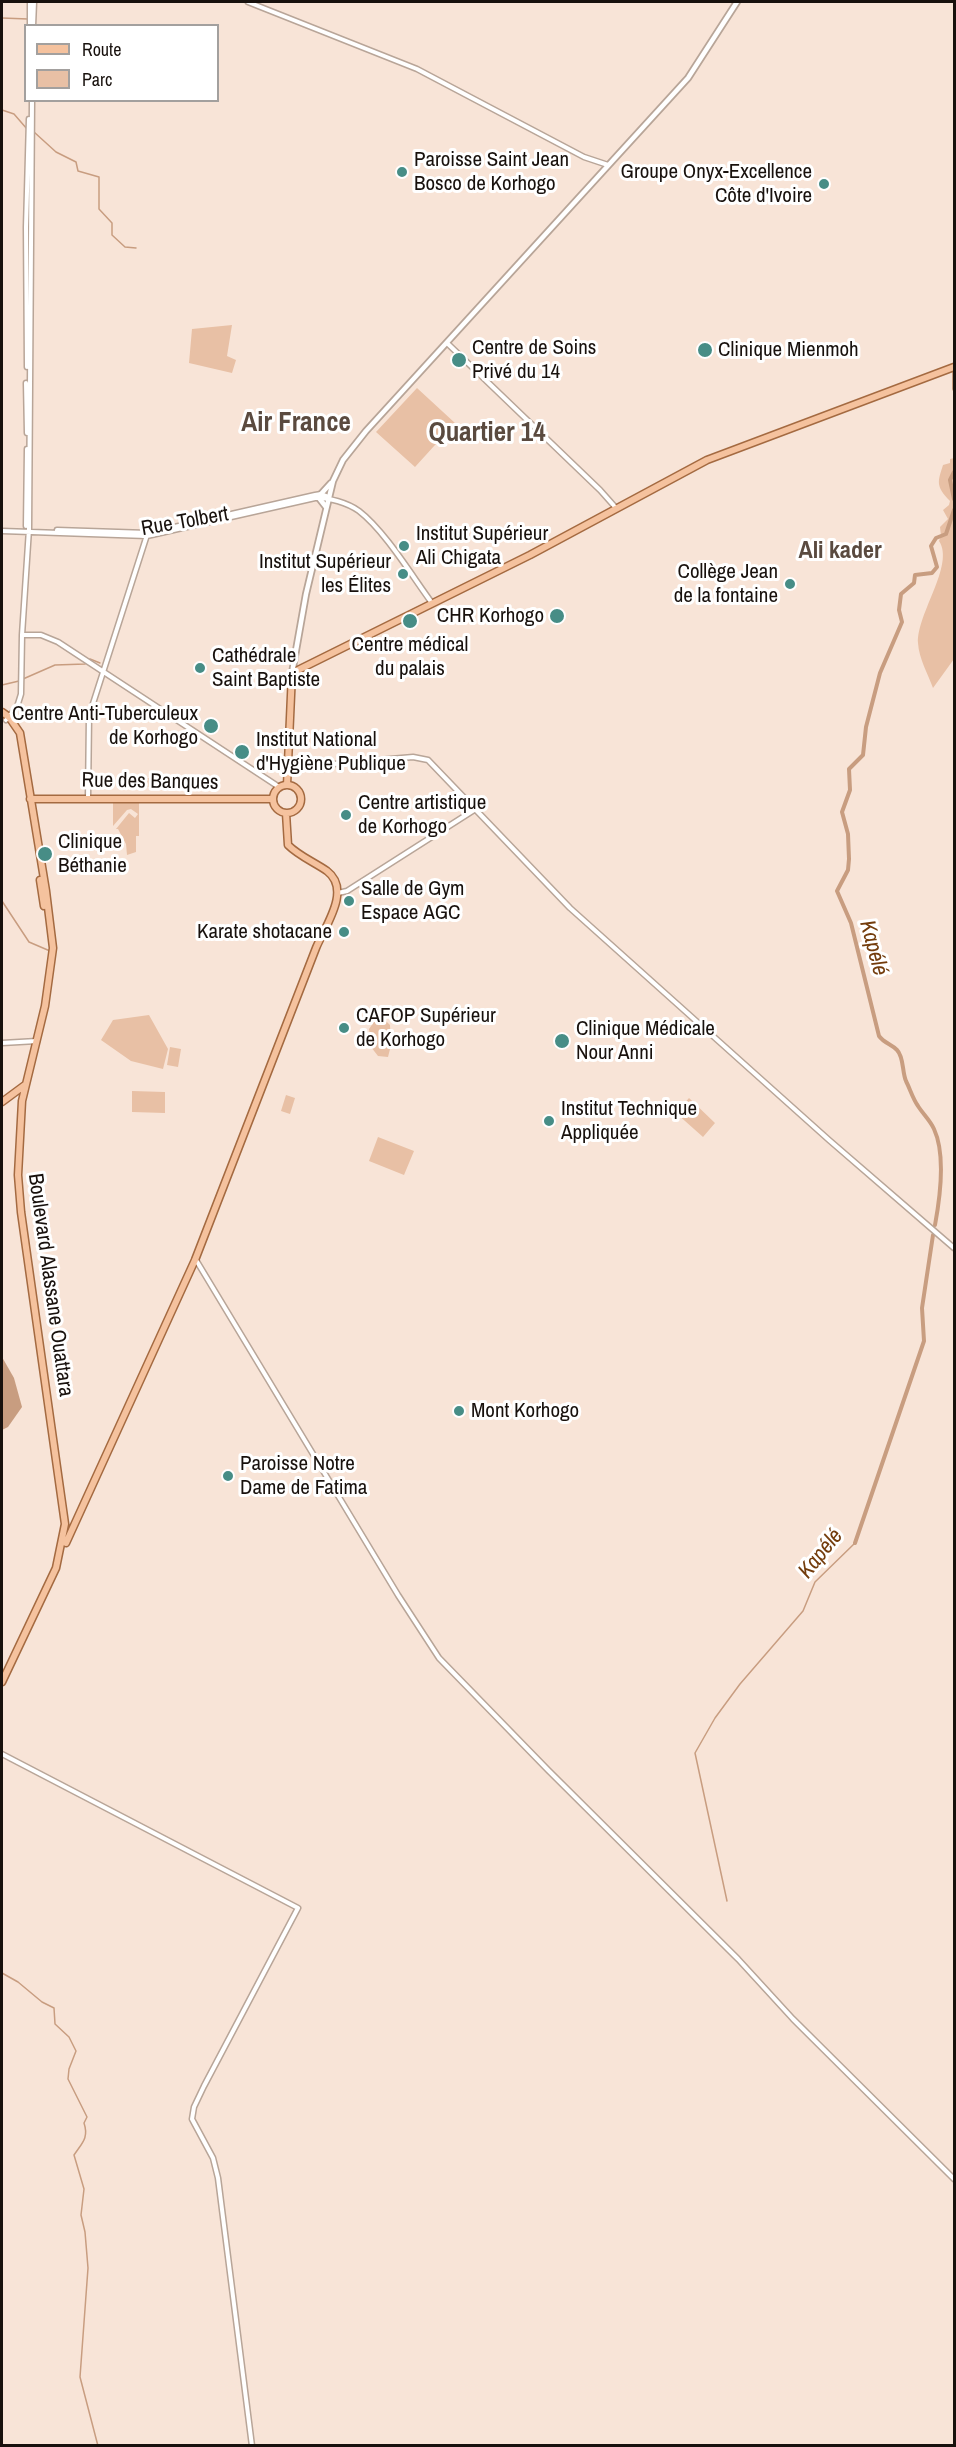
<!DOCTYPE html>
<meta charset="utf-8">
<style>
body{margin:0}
#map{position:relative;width:956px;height:2447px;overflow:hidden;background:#f8e4d7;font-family:"Archivo Narrow",sans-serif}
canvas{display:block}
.frame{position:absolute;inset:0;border:3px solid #18110d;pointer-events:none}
.legend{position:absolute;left:24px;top:24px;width:195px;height:78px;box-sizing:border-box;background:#fff;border:2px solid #a3a09e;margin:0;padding:8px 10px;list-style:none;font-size:18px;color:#18110d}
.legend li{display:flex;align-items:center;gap:12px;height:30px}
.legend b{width:30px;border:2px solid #a3a09e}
</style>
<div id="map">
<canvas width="956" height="2447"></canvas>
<div class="frame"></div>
<ul class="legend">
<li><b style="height:8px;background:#f5c29e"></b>Route</li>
<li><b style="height:16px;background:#e8c0a5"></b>Parc</li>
</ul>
</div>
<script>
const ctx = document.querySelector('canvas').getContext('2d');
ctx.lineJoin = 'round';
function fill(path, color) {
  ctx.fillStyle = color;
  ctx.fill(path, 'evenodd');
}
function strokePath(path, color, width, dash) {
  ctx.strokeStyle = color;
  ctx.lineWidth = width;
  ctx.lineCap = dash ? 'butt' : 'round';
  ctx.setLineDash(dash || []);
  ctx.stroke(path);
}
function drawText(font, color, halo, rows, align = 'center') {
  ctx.font = font + ' "Archivo Narrow",sans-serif';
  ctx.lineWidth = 6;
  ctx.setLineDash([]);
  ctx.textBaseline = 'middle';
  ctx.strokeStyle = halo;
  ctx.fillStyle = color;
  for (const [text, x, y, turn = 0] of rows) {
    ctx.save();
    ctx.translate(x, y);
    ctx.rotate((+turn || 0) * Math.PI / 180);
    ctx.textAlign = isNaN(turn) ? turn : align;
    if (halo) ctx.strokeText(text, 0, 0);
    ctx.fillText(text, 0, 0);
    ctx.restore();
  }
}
fill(new Path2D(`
 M232,325l-5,31 9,4 -4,13 -43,-10 3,-34z
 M417,388l38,35 -40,44 -39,-35z
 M954,458v201l-21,29c-5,-14 -14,-29 -15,-45 -1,-30 37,-78 21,-102l2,-5 -1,-9 8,-8 -5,-9 6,-5 1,-4c-15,-15 -12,-20 -7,-36l7,-2v-4z
 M143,778h18v9h-18z
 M113,801h26v35h-3v16l-9,3 -1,-11 -8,-15h-2l13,-16 6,5 3,-4 -7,-5 -4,1 -14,16z
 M149,1015l19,34 -5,20 -32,-8 -30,-21 12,-20z
 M376,1019h8l6,6 1,20 -3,12 -10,-1 -7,-9 -2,-18z
 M170,1047l11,2 -3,18 -11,-2z
 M132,1091l33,1v21l-33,-1z
 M286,1095l9,3 -5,16 -9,-3z
 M689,1098l26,25 -12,14 -27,-24z
 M378,1137l36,14 -10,24 -35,-14z`), '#e8c0a5');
fill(new Path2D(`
 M2,1357l12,21 8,29 -14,20 -6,3z`), '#c89d80');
strokePath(new Path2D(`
 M2,18l26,1
 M2,110l12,4 13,15
 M34,132l22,20 20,10 2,9 21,6v32l13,14v12l13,12 11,1
 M23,679l32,-14 30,-1 5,-5 10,4
 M2,685l17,-4
 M2,901l27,41 21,9
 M727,1901l-32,-148 20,-35 25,-34 63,-73 12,-29 40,-39
 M2,1973l16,9 24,20 12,6 1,16 14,13 7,14 -7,18 -1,10 19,38 -3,6c5,15 -2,20 -10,32l10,34 -3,26 4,17 3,36 -8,109 18,69`), '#c89d80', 1.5);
strokePath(new Path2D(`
 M954,372v17
 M954,472l-4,8 4,19
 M935,1225c5,-27 11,-70 -1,-96 -4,-9 -11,-15 -16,-23 -5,-7 -8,-17 -12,-25 -4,-9 -2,-24 -9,-31 -6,-6 -13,-7 -18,-14l-28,-113 -14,-32 11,-21 1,-11 -1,-25 -6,-22 8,-22 -1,-21 14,-14 3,-28 14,-54 22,-51 -3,-12 2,-16 13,-11 1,-8 17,-2 5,-6 -6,-21 5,-8 10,-4 8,-24
 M855,1543l69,-202 -2,-33 11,-73`), '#c89d80', 4);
const tertiary = new Path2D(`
 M248,2l169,67 167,88 24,8
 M30,26v-24
 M33,26l1,-24
 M447,343l153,147 16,18
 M27,367l-1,-140 3,-108
 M26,383l1,50
 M26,526l1,-77
 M57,530l91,3 167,-38 6,-1 8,3
 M2,531l145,5 168,-38c13,-1 33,5 44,13 26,20 53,65 73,92
 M22,635h19l17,7 221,145
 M6,720l11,-13 4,-13 1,-59 7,-106 3,-429
 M288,768l125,-11 15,3 142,148 259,232 125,108
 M88,798l1,-82 58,-181
 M338,893l9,-2 127,-81
 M2,1043l35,-2
 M196,1260l202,335 41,63 109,112 190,189 55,60 161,160
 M2,1754l296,154 -94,178 -10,21 -2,12 21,39 5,20 34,268`);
const secondary = new Path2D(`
 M321,494l10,-11
 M319,498l7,9
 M292,673l14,-79 27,-113 10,-21 23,-29 322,-353 49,-76`);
const primary = new Path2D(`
 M2,712l7,5 11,16 26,158 7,57 -8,58 -23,95 -4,74 3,37 44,312 -9,44 -54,114
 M287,785l5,-112 238,-118 177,-95 247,-93
 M273 799a14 14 0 1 1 28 0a14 14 0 1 1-28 0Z
 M30,799h243
 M40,880l4,26
 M2,1102l23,-17
 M66,1543l129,-283 121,-312c9,-22 36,-58 11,-77 -13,-9 -28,-15 -39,-26l-2,-32`);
strokePath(tertiary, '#b8a598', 7);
strokePath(secondary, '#b8a598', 8);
strokePath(primary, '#a46a41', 9);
strokePath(tertiary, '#fff', 4);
strokePath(secondary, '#fff', 4.5);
strokePath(primary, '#f5c29e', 6);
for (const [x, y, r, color] of [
 [402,172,6,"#478d86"],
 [824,184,6,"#478d86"],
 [705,350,8,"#478d86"],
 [459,360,8,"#478d86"],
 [404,546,6,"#478d86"],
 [403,574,6,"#478d86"],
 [790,584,6,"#478d86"],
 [557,616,8,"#478d86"],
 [410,621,8,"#478d86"],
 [200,668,6,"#478d86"],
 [211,726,8,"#478d86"],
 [242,752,8,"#478d86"],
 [346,815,6,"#478d86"],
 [45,854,8,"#478d86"],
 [349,901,6,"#478d86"],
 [344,932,6,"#478d86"],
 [344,1028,6,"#478d86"],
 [562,1041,8,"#478d86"],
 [549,1121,6,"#478d86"],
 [459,1411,6,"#478d86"],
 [228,1476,6,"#478d86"]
]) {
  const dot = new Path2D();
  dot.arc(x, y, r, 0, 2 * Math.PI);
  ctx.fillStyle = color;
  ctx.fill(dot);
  strokePath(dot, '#fff', 2);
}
drawText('21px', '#18110d', '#fff', [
 ["Paroisse Saint Jean",414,160],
 ["Bosco de Korhogo",414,184],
 ["Groupe Onyx-Excellence",812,172,"right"],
 ["Côte d'Ivoire",812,196,"right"],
 ["Centre de Soins",472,348],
 ["Privé du 14",472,372],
 ["Clinique Mienmoh",718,350],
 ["Institut Supérieur",416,534],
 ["Ali Chigata",416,558],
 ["Institut Supérieur",391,562,"right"],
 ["les Élites",391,586,"right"],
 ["Collège Jean",778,572,"right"],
 ["de la fontaine",778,596,"right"],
 ["CHR Korhogo",544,616,"right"],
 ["Centre médical",410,645,"center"],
 ["du palais",410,669,"center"],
 ["Cathédrale",212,656],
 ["Saint Baptiste",212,680],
 ["Centre Anti-Tuberculeux",198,714,"right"],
 ["de Korhogo",198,738,"right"],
 ["Institut National",256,740],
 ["d'Hygiène Publique",256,764],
 ["Centre artistique",358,803],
 ["de Korhogo",358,827],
 ["Clinique",58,842],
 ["Béthanie",58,866],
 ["Salle de Gym",361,889],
 ["Espace AGC",361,913],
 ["Karate shotacane",332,932,"right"],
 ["CAFOP Supérieur",356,1016],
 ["de Korhogo",356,1040],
 ["Clinique Médicale",576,1029],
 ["Nour Anni",576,1053],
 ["Institut Technique",561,1109],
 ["Appliquée",561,1133],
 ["Mont Korhogo",471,1411],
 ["Paroisse Notre",240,1464],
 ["Dame de Fatima",240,1488]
], 'left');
drawText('21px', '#18110d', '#fff', [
 ["Rue Tolbert",185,522,-10],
 ["Rue des Banques",150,782,1],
 ["Boulevard Alassane Ouattara",50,1285,82]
]);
drawText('italic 22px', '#733c0c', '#fff', [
 ["Kapélé",873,948,75],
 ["Kapélé",821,1554,-51]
]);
drawText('bold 24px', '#5a4a3f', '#fff', [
 ["Ali kader",840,552]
]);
drawText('bold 27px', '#5a4a3f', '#fff', [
 ["Air France",296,424],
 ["Quartier 14",487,434]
]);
</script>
